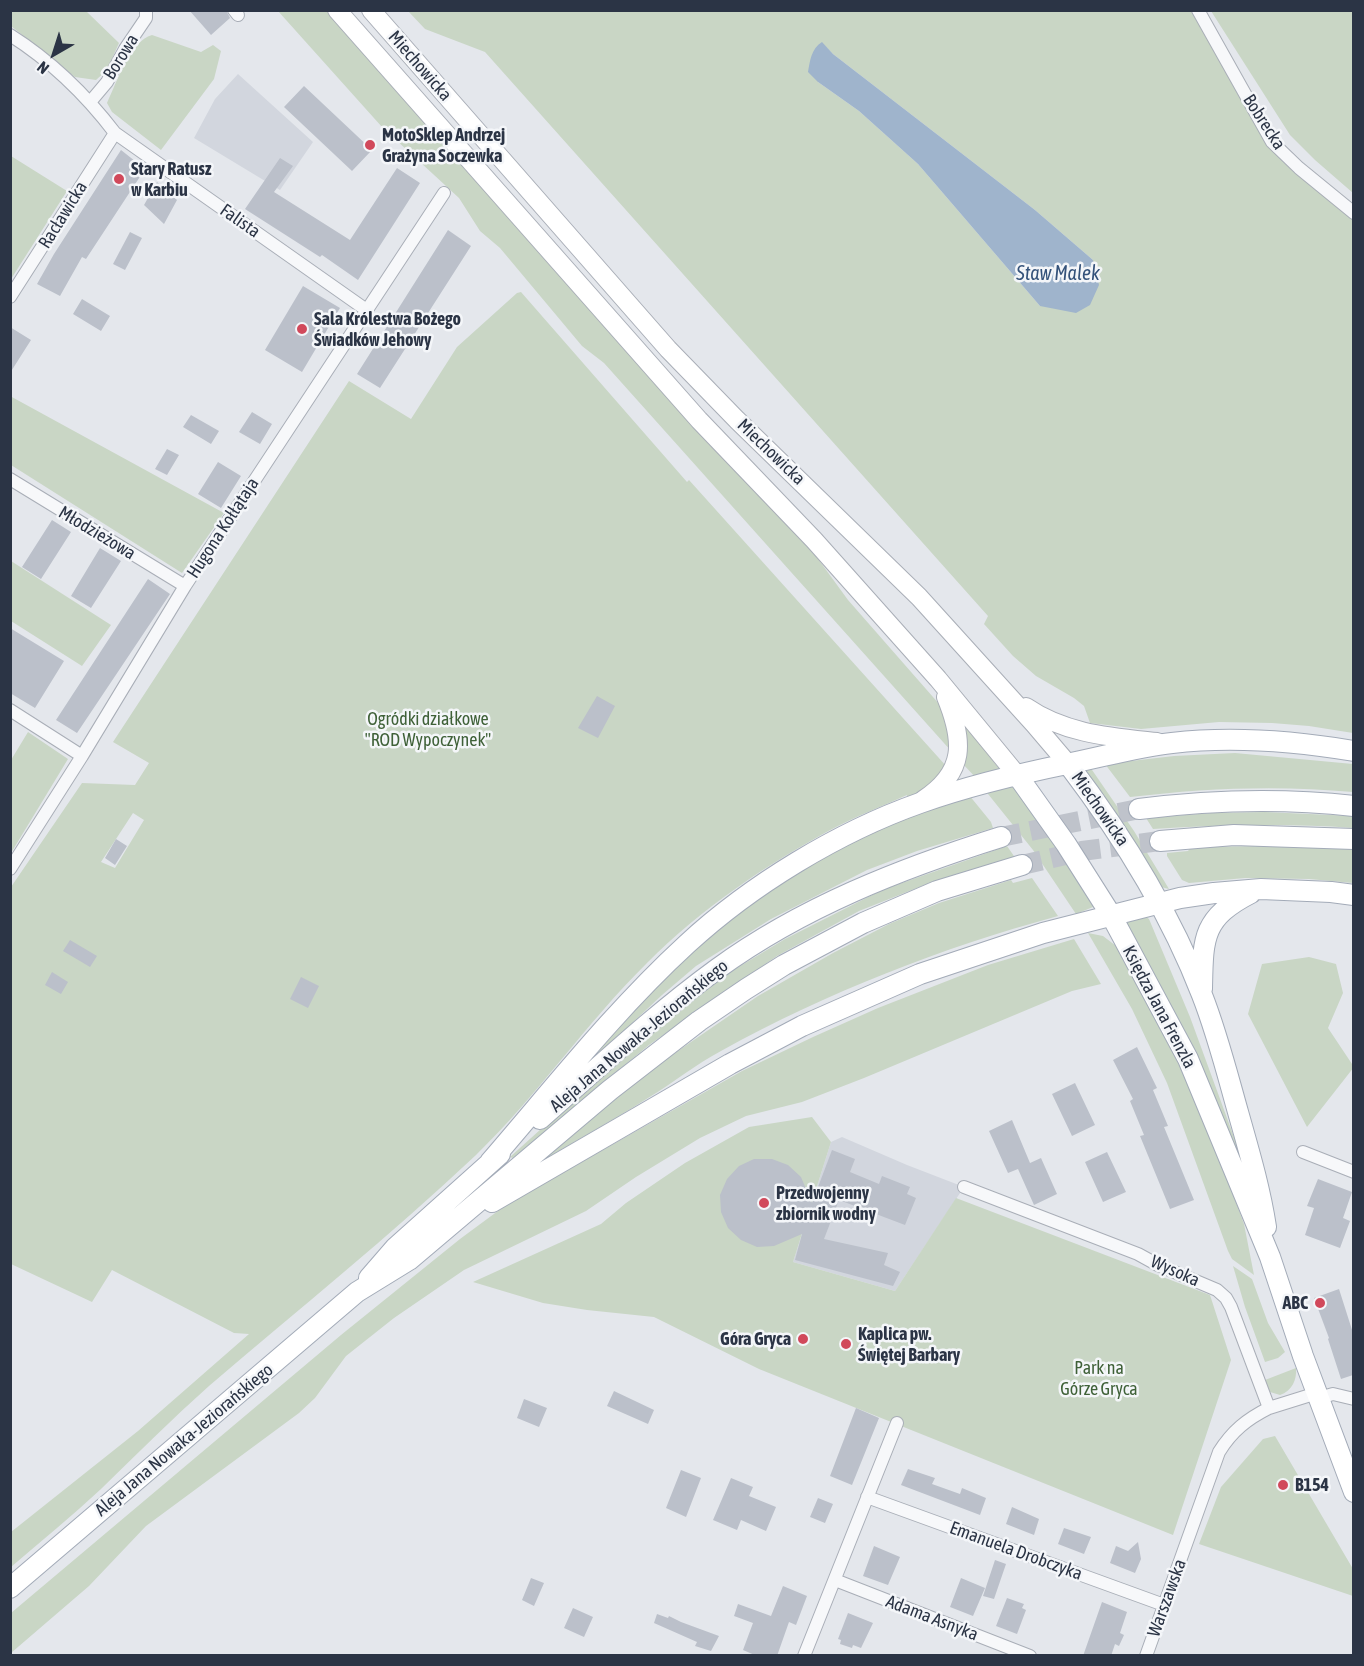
<!DOCTYPE html>
<meta charset="utf-8">
<style>
body{margin:0}
#map{position:relative;width:1364px;height:1666px;overflow:hidden;background:#e4e7ec;font-family:"Asap Condensed",sans-serif}
canvas{display:block}
.frame{position:absolute;inset:0;border:12px solid #2b3445;pointer-events:none}
.north{position:absolute;left:24px;top:24px;width:60px;height:60px;-webkit-text-stroke:4px #f4f6f9;paint-order:stroke;rotate:219deg;font-size:16px;font-weight:700;line-height:24px;text-align:center;color:#2b3445}
.north::after{content:'';display:block;margin:auto;width:21px;height:27px;background:#2b3445;clip-path:polygon(50% 0,100% 100%,50% 72%,0 100%)}
</style>
<div id="map">
<canvas width="1364" height="1666"></canvas>
<div class="frame"></div>
<div class="north">N</div>
</div>
<script>
const ctx = document.querySelector('canvas').getContext('2d');
ctx.lineJoin = 'round';
function fill(path, color) {
  ctx.fillStyle = color;
  ctx.fill(path, 'evenodd');
}
function strokePath(path, color, width, dash) {
  ctx.strokeStyle = color;
  ctx.lineWidth = width;
  ctx.lineCap = dash ? 'butt' : 'round';
  ctx.setLineDash(dash || []);
  ctx.stroke(path);
}
function drawText(font, color, halo, rows, align = 'center') {
  ctx.font = font + ' "Asap Condensed",sans-serif';
  ctx.lineWidth = 5;
  ctx.setLineDash([]);
  ctx.textBaseline = 'middle';
  ctx.strokeStyle = halo;
  ctx.fillStyle = color;
  for (const [text, x, y, turn = 0] of rows) {
    ctx.save();
    ctx.translate(x, y);
    ctx.rotate((+turn || 0) * Math.PI / 180);
    ctx.textAlign = isNaN(turn) ? turn : align;
    if (halo) ctx.strokeText(text, 0, 0);
    ctx.fillText(text, 0, 0);
    ctx.restore();
  }
}
fill(new Path2D(`
 M238,74l75,68 -33,48 -86,-52 21,-39z
 M842,1137l65,28 57,22 -69,104 -102,-29 38,-120z`), '#d2d6de');
fill(new Path2D(`
 M73,10l2,2 11,-1 33,32 -12,27 -11,10 -21,-3 -64,-51 -1,-15z
 M278,11h49l290,327 196,214 35,48 92,105 6,12 6,35 -348,-389 -22,-17 -82,-98 -20,-17 -21,-33 -77,-71z
 M408,11h783l86,143 76,62v517l-44,-7 -37,-3 -53,-1 -78,7 -51,-6 -6,-17 -10,-8 -38,-22 -23,-20 -29,-32 4,-8 -503,-564 -60,-23zM822,43l11,11 202,156 58,50 -53,46 -122,-142 -59,-53 -41,-29z
 M1211,11h142v182l-38,-33 -25,-25z
 M152,35l49,17 12,-7 8,6 -7,28 -53,71 -49,-38 -5,-9c10,-21 23,-62 45,-68z
 M11,156l56,35 -56,88z
 M521,292l166,190 2,-2 258,287 -18,24 -22,7v-3c-24,11 -48,20 -71,32 -68,36 -134,81 -189,136 -61,60 -109,132 -171,192 -86,81 -177,154 -267,231 -37,33 -72,68 -108,103 -29,27 -60,52 -90,78v-35l127,-101 111,-97 -15,-1 -122,-63 -20,32 -81,-38v-377l71,-104 53,2 14,-22 -36,-21 236,-361 62,38 46,-72 60,-54zM133,813l11,7 -29,48 -14,-6z
 M10,396l214,117 -42,60 -171,-108z
 M11,561l100,64 -29,41 -71,-45z
 M965,726h2l33,44 -23,9 -15,-16z
 M28,732l40,27 -57,94v-93z
 M1235,753l118,11v28c-74,-7 -149,-4 -223,5l-25,-33 69,-8z
 M1087,767h3l44,64 35,58 -8,-2 -32,-54 -44,-62z
 M1012,784l38,51 43,68v4l-17,7 -43,-64 -49,-61z
 M969,795l22,27 2,6 -76,23 -50,19 -96,49 -75,47 -34,29 -69,65h-2l49,-60 51,-49 82,-64 58,-34 57,-28z
 M1265,812l88,4v12c-67,-5 -133,-3 -200,1l-7,-11 66,-5z
 M1007,846l9,13 -84,23 -73,29 -82,45 -128,89 -136,113 -3,-1 73,-66 95,-81 54,-39 53,-32 97,-49z
 M1263,846l90,3v34l-44,-4 -64,-1 -56,5 -7,-3 -15,-24v-3l21,-2 3,-4z
 M1032,878l26,38c-117,32 -230,76 -337,135 -25,13 -48,32 -73,47 -36,23 -73,43 -109,65l98,-84 121,-83 75,-43 56,-29 50,-21 72,-23 2,3z
 M1145,916l4,3 41,98 63,172 -127,-266v-2z
 M1088,933l15,3 17,13 33,57 42,88 25,65 24,65 10,51 -22,-16 -4,-8 -61,-168 -35,-74z
 M1074,939l27,45 -29,7 -208,87 -62,24 -56,14 -46,22 -64,39 -50,34 -122,59 -70,48 -48,38 -31,42 -16,15 -153,113 -57,60 -78,67v-40l330,-278 119,-96 46,-34 236,-134 71,-34 65,-29 110,-43z
 M1309,957l27,7 7,29 -15,35 26,39 -47,60 -59,-113 14,-50z
 M812,1117l19,25 -38,120 102,29 61,-93 254,97 21,65 -58,175 -414,-166 -105,-52 -67,-7 -44,-7 -70,-21 128,-58 25,-21 59,-40 64,-36z
 M1233,1266l19,13 16,44 17,29 -7,6 -13,4 -20,-55z
 M1296,1368c1,12 -4,23 -16,27l-10,-3 -5,-12z
 M1275,1436l78,133v27l-154,-52 22,-57 42,-48z`), '#c9d6c5');
fill(new Path2D(`
 M822,42l11,12 202,156 58,50 6,25 -9,20 -14,8 -36,-7 -122,-142 -59,-53 -41,-29 -10,-10c2,-11 3,-23 14,-30z`), '#9fb4cc');
fill(new Path2D(`
 M189,10h37l4,8 -19,17z
 M304,86l68,64 -20,21 -68,-64z
 M121,150l24,19 -59,90 -4,-2 -22,39 -23,-12 17,-30z
 M280,158l13,8 -19,26 76,48 47,-72 23,15 -62,97 -36,-25 -2,2 -75,-48z
 M157,182l20,18 -13,24 -20,-19z
 M448,230l23,16 -91,142 -23,-14z
 M130,232l12,6 -17,32 -12,-6z
 M303,286l37,22 -38,64 -37,-22z
 M82,299l28,17 -9,15 -28,-17z
 M10,327l21,13 -21,33z
 M252,412l20,12 -12,20 -21,-12z
 M191,415l28,16 -8,13 -28,-17z
 M167,449l12,6 -12,20 -12,-6z
 M218,462l23,14 -20,32 -23,-14z
 M52,520l19,12 -30,47 -19,-12z
 M100,548l21,13 -30,47 -20,-12z
 M148,579l22,15 -93,139 -21,-13z
 M10,628l54,33 -29,47 -25,-15z
 M597,696l18,10 -17,32 -20,-10z
 M116,839l11,7 -12,19 -10,-7z
 M70,940l27,16 -7,11 -27,-16z
 M52,972l16,10 -7,12 -16,-9z
 M301,977l18,9 -11,22 -18,-9z
 M1137,1047l20,41 -4,2 15,36 -4,1 30,73 -24,9 -30,-73 4,-1 -14,-34 3,-2 -20,-39z
 M1075,1083l20,42 -23,11 -20,-42z
 M1012,1120l18,43 11,-5 16,36 -23,11 -16,-36 -10,4 -19,-42z
 M832,1150l23,9 -5,13 29,12 3,-8 28,11 -3,7 9,4 -11,27 -66,-25 -15,39 64,14 -4,12 16,7 -7,14 -98,-26 7,-26 -28,12 -17,1 -16,-7 -13,-12 -7,-16 -1,-17 7,-16 12,-13 15,-7h18l16,6 13,12 11,26z
 M1107,1152l19,40 -23,10 -18,-40z
 M1318,1179l34,13 -9,26 7,3 -10,27 -35,-13 9,-27 -7,-2z
 M1339,1289l14,44v42l-12,4 -13,-40 1,-1 -15,-40z
 M614,1391l40,19 -6,14 -41,-18z
 M524,1399l23,9 -8,19 -22,-9z
 M856,1408l23,10 -27,67 -22,-9z
 M908,1469l27,9 -3,6 28,10 2,-6 24,10 -6,17 -79,-30z
 M681,1470l20,8 -15,39 -20,-9z
 M731,1478l22,9 -4,9 27,11 -10,24 -25,-11 -4,10 -24,-10z
 M818,1498l15,6 -8,19 -15,-6z
 M1012,1507l27,12 -5,16 -28,-11z
 M1064,1528l27,9 -7,17 -26,-10z
 M1138,1542l3,17 -6,14 -25,-10 6,-17 12,5z
 M874,1546l26,11 -12,28 -25,-9z
 M995,1560l11,4 -12,35 -11,-3z
 M531,1578l13,5 -10,23 -12,-6z
 M961,1578l24,10 -12,28 -23,-9z
 M783,1586l24,10 -11,29 -7,-3 -12,34h-20l-14,-6 10,-27 -19,-7 4,-12 33,12z
 M1007,1598l17,6 -2,4 4,2 -9,24 -21,-8z
 M1102,1602l25,10 -7,21 4,2 -5,11 -4,-2 -4,12h-28z
 M573,1608l20,9 -9,20 -20,-9z
 M848,1613l25,10 -12,25 -8,-3 -1,3 -12,-4 1,-4 -3,-1z
 M657,1614l11,4 1,-2 12,6 38,14 -8,15 -16,-5 2,-4 -43,-19z`), '#bbc0ca');
strokePath(new Path2D(`
 M1001,837l138,-28
 M1022,865l60,-14 78,-10`), '#bfc3cb', 20, [20, 10]);
const street = new Path2D(`
 M234,10l4,5
 M1198,10l74,132 27,26 55,45
 M10,35c41,26 76,60 105,98l250,176
 M91,101l16,-19 18,-33 21,-31v-8
 M10,297l105,-164
 M10,479l175,107
 M10,710l72,46
 M10,869l72,-113 103,-170 259,-393
 M1303,1152l51,20
 M964,1187l174,67 20,11 59,25 9,8 5,9 38,101 48,-15
 M1319,1398l14,-4 21,5
 M867,1497l297,108
 M835,1580l195,76
 M804,1656l93,-233
 M1146,1656l73,-204c13,-21 28,-33 50,-44`);
const secondary = new Path2D(`
 M337,10l362,410 115,120 124,139 79,96
 M371,10l297,339 69,71 182,177 115,127 34,40
 M1026,707c39,27 85,30 131,35
 M923,800c43,-28 41,-59 23,-103`);
const primary = new Path2D(`
 M1068,764c54,71 102,148 134,231 15,38 25,78 36,117 11,39 22,76 28,115
 M1017,775l49,69 45,71 77,144 82,198 33,99 51,136
 M1139,809c71,-9 143,-11 215,-3
 M1160,841l74,-6 120,4
 M1202,989c1,-51 0,-71 49,-96
 M540,1119c58,-51 115,-105 177,-150 85,-62 185,-101 284,-132
 M490,1162c64,-74 125,-152 197,-218 64,-59 151,-112 233,-141 48,-17 98,-29 147,-39 35,-7 70,-17 105,-21 60,-7 122,-2 182,8
 M492,1202l238,-138 72,-38 118,-52 123,-41 137,-35 34,-5 47,-4 70,3 23,3
 M369,1278l26,-30 105,-94
 M10,1588l347,-296 52,-32 201,-170 89,-69 47,-32 38,-24 79,-42 74,-32 85,-26`);
strokePath(street, '#a9aeb7', 14);
strokePath(secondary, '#a9aeb7', 20);
strokePath(primary, '#a3abb8', 22);
strokePath(street, '#f7f8fa', 12);
strokePath(secondary, '#fff', 18);
strokePath(primary, '#fff', 20);
for (const [x, y, r, color] of [
 [370,145,6,"#d1495b"],
 [119,179,6,"#d1495b"],
 [302,329,6,"#d1495b"],
 [764,1203,6,"#d1495b"],
 [1320,1303,6,"#d1495b"],
 [803,1339,6,"#d1495b"],
 [846,1344,6,"#d1495b"],
 [1283,1485,6,"#d1495b"]
]) {
  const dot = new Path2D();
  dot.arc(x, y, r, 0, 2 * Math.PI);
  ctx.fillStyle = color;
  ctx.fill(dot);
  strokePath(dot, '#f4f6f9', 2);
}
drawText('18px', '#2b3445', '#f4f6f9', [
 ["Borowa",121,57,-58],
 ["Miechowicka",420,66,49],
 ["Bobrecka",1264,122,57],
 ["Racławicka",63,215,-58],
 ["Falista",240,221,35],
 ["Miechowicka",771,452,44],
 ["Hugona Kołłątaja",223,528,-57],
 ["Młodzieżowa",97,533,31],
 ["Miechowicka",1100,809,55],
 ["Księdza Jana Frenzla",1159,1007,62],
 ["Aleja Jana Nowaka-Jeziorańskiego",639,1036,-40],
 ["Wysoka",1175,1271,24],
 ["Aleja Jana Nowaka-Jeziorańskiego",184,1440,-40],
 ["Emanuela Drobczyka",1016,1551,20],
 ["Warszawska",1167,1598,-70],
 ["Adama Asnyka",932,1618,21]
]);
drawText('bold 18px', '#2b3445', '#f4f6f9', [
 ["MotoSklep Andrzej",382,135],
 ["Grażyna Soczewka",382,156],
 ["Stary Ratusz",131,169],
 ["w Karbiu",131,190],
 ["Sala Królestwa Bożego",314,319],
 ["Świadków Jehowy",314,340],
 ["Przedwojenny",776,1193],
 ["zbiornik wodny",776,1214],
 ["ABC",1308,1303,"right"],
 ["Kaplica pw.",858,1334],
 ["Świętej Barbary",858,1355],
 ["Góra Gryca",791,1339,"right"],
 ["B154",1295,1485]
], 'left');
drawText('18px', '#3f6138', '#f4f6f9', [
 ["Ogródki działkowe",428,719],
 ["\"ROD Wypoczynek\"",428,740],
 ["Park na",1099,1368],
 ["Górze Gryca",1099,1389]
]);
drawText('italic 20px', '#34527a', '#f4f6f9', [
 ["Staw Malek",1058,274]
]);
</script>
